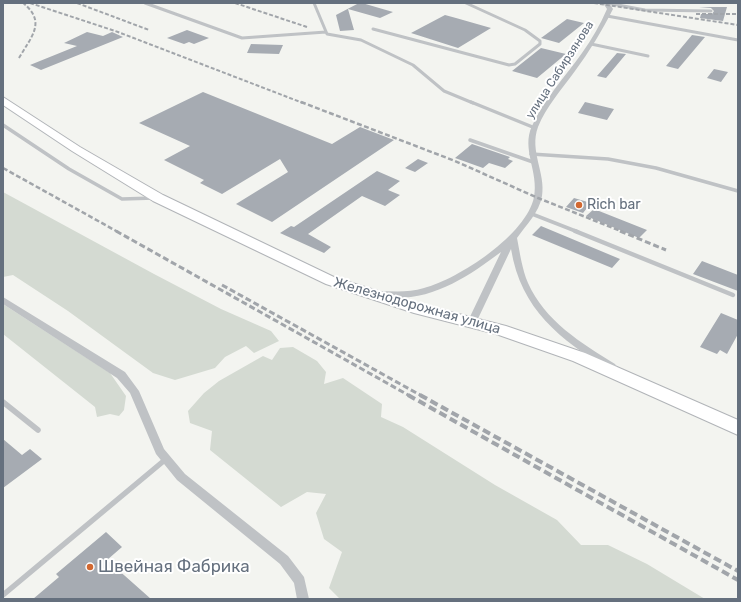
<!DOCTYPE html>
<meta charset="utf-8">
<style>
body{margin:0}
#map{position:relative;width:741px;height:602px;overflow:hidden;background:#f3f4f0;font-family:Rubik,sans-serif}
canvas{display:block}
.frame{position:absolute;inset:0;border:4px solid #65707e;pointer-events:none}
</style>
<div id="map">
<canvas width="741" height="602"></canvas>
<div class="frame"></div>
</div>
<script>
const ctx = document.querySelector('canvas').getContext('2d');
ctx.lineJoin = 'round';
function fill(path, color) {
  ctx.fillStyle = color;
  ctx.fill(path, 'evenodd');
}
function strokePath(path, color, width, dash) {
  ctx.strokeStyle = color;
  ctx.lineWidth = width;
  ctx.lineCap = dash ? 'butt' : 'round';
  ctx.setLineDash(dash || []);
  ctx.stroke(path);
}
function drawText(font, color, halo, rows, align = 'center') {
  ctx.font = font + ' Rubik,sans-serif';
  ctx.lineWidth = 4;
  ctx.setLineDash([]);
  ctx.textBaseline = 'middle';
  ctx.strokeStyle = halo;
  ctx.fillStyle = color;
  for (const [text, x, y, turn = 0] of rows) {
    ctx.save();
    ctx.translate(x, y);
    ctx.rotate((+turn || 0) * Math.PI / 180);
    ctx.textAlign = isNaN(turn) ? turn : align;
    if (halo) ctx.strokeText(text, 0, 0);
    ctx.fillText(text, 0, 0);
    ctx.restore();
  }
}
fill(new Path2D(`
 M3,192l151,82 67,35 50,22 8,10 -25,12 -8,-7 -21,11 -10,11 -40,12 -22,-7 -85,-62 -55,-36 -10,2z
 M3,304l107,69 16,23 -2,14 -5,6 -9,-2 -13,3 -2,-10 -92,-73z
 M293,347l24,14 9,11 -2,12 19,-6 39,26 -1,13 22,10 92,58 62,35 24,25h27l39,19 58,35h-365l-11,-11 13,-36 -18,-13 -8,-26 10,-19 -19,-2 -26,15 -71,-57 2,-19 -22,-8 -2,-12 16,-18 15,-12 44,-25 9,4 8,-12z`), '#d4dad2');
fill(new Path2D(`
 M359,3h3l31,9 -13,6 -32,-9 6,21 -14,1 -4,-16z
 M699,7h28l-4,14 -23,-3 1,-4h11l2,-3 -3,-3z
 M445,15l11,3 35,10 -33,20 -47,-15z
 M567,19l17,4 -25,20 -18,-5z
 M187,30l22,8 -15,6 -5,-2 -5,2 -17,-6z
 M87,32l16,4 9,-4 11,5 -82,33 -11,-5 47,-19 -13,-3z
 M692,35l13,2 -27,32 -12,-3z
 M251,44l32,1 -4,9 -32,-1z
 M541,48l25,6 -29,24 -25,-7z
 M617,53l9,1 -20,24 -9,-2z
 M714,69l14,3 -7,10 -14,-4z
 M203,92l129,52 28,-17 34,13 -122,82 -36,-18 52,-32 -8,-13 -58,35 -22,-11 4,-3 -40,-20 26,-14 -51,-23z
 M585,102l29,7 -7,11 -29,-7z
 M472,144l38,13 -2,2 5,2 -8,7 -16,-5 -6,5 -28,-10z
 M418,159l10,4 -13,9 -10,-4z
 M377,171l23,10 -12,9 12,5 -15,11 -23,-10 -54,38 23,13 -7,6 -44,-20 11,-7 3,1z
 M574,198l17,5 -8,10 -17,-6z
 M594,209l53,21 -8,8 -53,-22z
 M541,226l79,33 -8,9 -80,-33z
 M702,261l36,14v16l-45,-17z
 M721,313l17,7v14l-11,20 -7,-4 -3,4 -17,-7z
 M3,439l19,16 8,-6 12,10 -39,29z
 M106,532l16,15 -15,13 44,39h-118l26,-22 -3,-3z`), '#a6abb2');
const primary = new Path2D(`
 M3,97l77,50 83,48 173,83 87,27 83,21 79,27 153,67v15l-165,-74 -77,-27 -82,-21 -88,-29 -173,-83 -81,-50 -69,-46z`);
strokePath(primary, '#b1b4b8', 2);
strokePath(new Path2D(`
 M145,3l97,35 84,-6
 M314,3l13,31 34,6 52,25 31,26 29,12
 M607,3l38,7 66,1
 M607,16l131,24
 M373,29l136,36 6,-1 25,-20v-3l-15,-11 -59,-27
 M591,44l57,12`), '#bfc2c5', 3);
strokePath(new Path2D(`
 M471,102l64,26
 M3,125l66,44 53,30 32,-1
 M470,140l63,22
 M531,154l77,5 48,9 82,23
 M532,214l46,18`), '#bfc2c5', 3.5);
strokePath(new Path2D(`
 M575,231l158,64`), '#bfc2c5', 4.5);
strokePath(new Path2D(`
 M3,402l35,28
 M3,595l163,-136`), '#bfc2c5', 5.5);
fill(new Path2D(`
 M603,3h6l4,6c-11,22 -24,43 -38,62 -13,18 -29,36 -37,56 -9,24 8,46 4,69 -3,17 -16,29 -25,42 3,15 5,31 11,45 17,38 53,60 87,81l2,3 -2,3h-6c-49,-31 -88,-60 -98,-121l-36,76 -3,1 -5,-3 34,-71c-32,24 -67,48 -110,46 -6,-1 -12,0 -18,-2l-1,-2 1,-2 3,-1c16,0 32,2 48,-3 35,-9 103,-54 110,-91 5,-25 -13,-48 -2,-71 12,-27 33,-49 50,-73 10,-14 18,-28 25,-44z
 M3,297l122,75 14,19 25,58 21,25 103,82 16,21 5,22h-12l-3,-16 -14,-19 -103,-84 -21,-26 -26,-61 -13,-15 -114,-74z`), '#bfc2c5');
fill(primary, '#fff');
strokePath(new Path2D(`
 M30,3l88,29 185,71
 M77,3l72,27
 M235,3l72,24
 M594,3l144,22
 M696,14h42
 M19,58c12,-21 28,-36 4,-55`), '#a1a5aa', 2, [4, 2]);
strokePath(new Path2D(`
 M301,102l154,59 83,37 85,34
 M3,168l115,64`), '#a1a5aa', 2.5, [5, 2.5]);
strokePath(new Path2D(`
 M116,231l294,165
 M620,231l46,19
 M222,285l200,111`), '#a1a5aa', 3, [6, 3]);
strokePath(new Path2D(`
 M408,395l330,185
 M420,395l318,176`), '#a1a5aa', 4, [8, 4]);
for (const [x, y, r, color] of [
 [579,205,4,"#d26831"],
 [90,567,4,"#d26831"]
]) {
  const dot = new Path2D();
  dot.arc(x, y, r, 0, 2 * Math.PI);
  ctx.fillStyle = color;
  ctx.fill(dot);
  strokePath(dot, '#fff', 1.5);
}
drawText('12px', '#65707e', '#fff', [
 ["улица Сабирзянова",560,70,-57]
]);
drawText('14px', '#65707e', '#fff', [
 ["Rich bar",587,205]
], 'left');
drawText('14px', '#65707e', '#fff', [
 ["Железнодорожная улица",417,306,16]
]);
drawText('17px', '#65707e', '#fff', [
 ["Швейная Фабрика",98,567]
], 'left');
</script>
